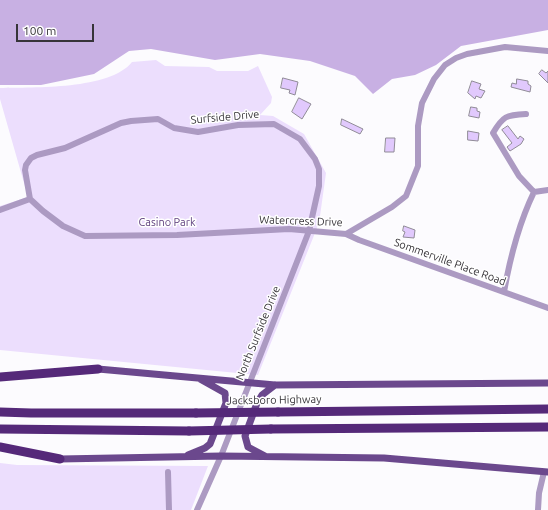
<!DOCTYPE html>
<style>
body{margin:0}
#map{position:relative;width:548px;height:510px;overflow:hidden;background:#fcfbfe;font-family:Ubuntu,sans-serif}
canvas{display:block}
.scale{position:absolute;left:16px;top:24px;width:78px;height:18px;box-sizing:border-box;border:2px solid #373439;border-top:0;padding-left:5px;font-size:12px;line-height:14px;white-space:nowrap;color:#373439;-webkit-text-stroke:3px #fff;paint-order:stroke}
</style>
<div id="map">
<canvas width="548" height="510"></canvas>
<div class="scale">100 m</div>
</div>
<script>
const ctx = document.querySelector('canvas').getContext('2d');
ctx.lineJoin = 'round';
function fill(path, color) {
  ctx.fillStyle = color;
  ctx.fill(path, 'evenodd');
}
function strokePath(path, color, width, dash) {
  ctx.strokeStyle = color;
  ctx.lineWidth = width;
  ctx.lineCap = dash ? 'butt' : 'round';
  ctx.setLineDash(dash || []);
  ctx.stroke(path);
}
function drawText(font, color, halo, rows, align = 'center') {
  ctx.font = font + ' Ubuntu,sans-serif';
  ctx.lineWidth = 3;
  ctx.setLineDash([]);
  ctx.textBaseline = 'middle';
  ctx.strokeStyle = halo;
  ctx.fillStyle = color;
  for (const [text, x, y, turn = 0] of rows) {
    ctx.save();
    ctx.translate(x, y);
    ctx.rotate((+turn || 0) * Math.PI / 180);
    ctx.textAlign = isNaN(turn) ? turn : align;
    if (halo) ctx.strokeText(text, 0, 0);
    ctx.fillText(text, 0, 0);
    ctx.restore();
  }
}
fill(new Path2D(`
 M156,60l9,6 44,1 8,4h31l10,-5 14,31 -1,6 -11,12 13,1 31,18 22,39 -7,50 -61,152 -258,-25v-144l28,-9 -28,-98v-11c34,-1 110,2 132,-26z
 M0,463l17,2 191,1 -17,44h-191z`), '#ecdefd');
fill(new Path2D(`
 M0,0h548v30l-87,16 -25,19 -21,10 -23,4 -19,15 -18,-18 -45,-15 -50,-7 -45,6 -64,-11 -22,2 -35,23 -53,11h-41z`), '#c8b0e3');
const building = new Path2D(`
 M542,70l4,3 2,-2v12l-9,-9z
 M283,78l15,4 -3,13 -6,-2 1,-3 -9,-2z
 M517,79l11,2v3l3,2 -1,6 -19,-5 1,-4 4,1z
 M472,81l9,3 -2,5 6,2 -4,7 -5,-2 -1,3 -7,-6z
 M299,98l12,6 -9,15 -10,-7z
 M471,107l6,1v3l3,1 -1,6 -10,-2z
 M342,119l21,10 -3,5 -19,-9z
 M508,126l10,13 2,-3 4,3 -3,5 -11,7 -3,-4 5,-4 -10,-13z
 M468,131l11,2 -1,8 -10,-1z
 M386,138h9l-1,14h-9z
 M404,226l11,4 -1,8 -11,-1 2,-5 -2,-1z`);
fill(building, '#e1c9fd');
strokePath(building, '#908b97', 1);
strokePath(new Path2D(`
 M526,114c-20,1 -23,2 -33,19l26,43 15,16
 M534,192l14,-2
 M30,199l-5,-29 1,-5 5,-7 6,-3 28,-7 56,-25 10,-2 27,-2 16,9 24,4 40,-7 36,-1 26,15 15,20 4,10v17l-10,45 -88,225 -24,54
 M0,210l30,-11 13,12 20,15 22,10 92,-1 112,-6 57,5 46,-27 14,-11 12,-30v-40l4,-23 12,-24 11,-14 11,-7 11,-4 38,-7 43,4
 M346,234l13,6 189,68
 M504,292c6,-34 15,-69 30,-100
 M168,472l1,38
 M538,510l1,-17 5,-21`), '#ac9ac2', 6);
strokePath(new Path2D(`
 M98,369l177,16 273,-2
 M188,455l17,-7 5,-4 16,-41 -1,-10 -25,-14
 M265,456l-17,-9 -3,-11 12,-33 5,-8 13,-10
 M60,459l161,-3 163,2 164,14`), '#6b488d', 7);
strokePath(new Path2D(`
 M0,377l98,-8
 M0,412l31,1h165
 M278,412l270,-3
 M0,429l189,2
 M271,429l277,-2
 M0,447l60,12`), '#552979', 9);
strokePath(new Path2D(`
 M196,413l82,-1
 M189,431l82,-2`), '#552979', 9);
drawText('11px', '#373439', '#fff', [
 ["Surfside Drive",225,117,-5],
 ["Watercress Drive",301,221,2],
 ["Sommerville Place Road",450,262,20],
 ["North Surfside Drive",258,333,-68],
 ["Jacksboro Highway",274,400,-1]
]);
drawText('11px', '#5e3f7d', '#fff', [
 ["Casino Park",167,222]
]);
</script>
